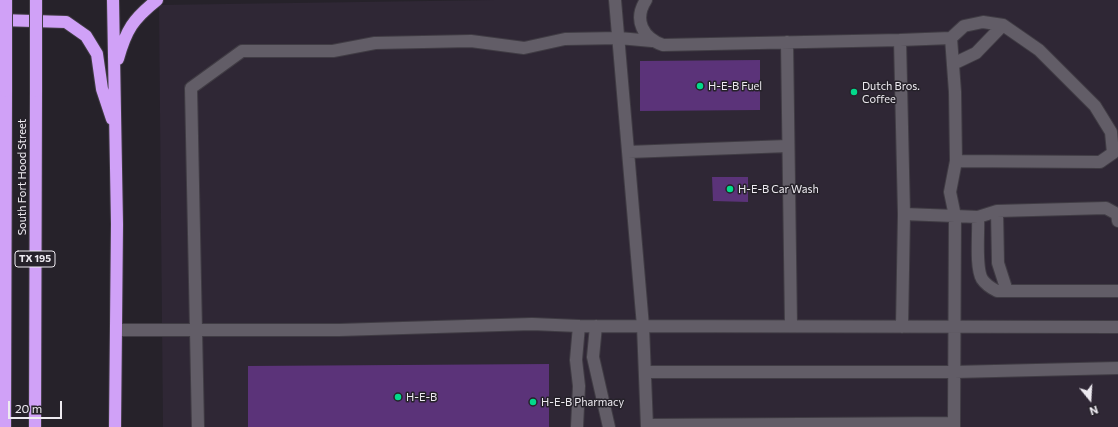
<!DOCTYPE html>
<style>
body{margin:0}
#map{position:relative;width:1118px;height:427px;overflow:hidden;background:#26222a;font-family:Commissioner,sans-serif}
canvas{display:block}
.north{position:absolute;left:1070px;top:379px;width:40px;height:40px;-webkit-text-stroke:3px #26222a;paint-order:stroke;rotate:162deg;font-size:11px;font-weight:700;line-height:16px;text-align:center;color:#edeaf0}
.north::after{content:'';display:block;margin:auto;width:14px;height:18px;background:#edeaf0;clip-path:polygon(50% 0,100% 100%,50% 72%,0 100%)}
.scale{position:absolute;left:8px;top:401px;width:54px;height:18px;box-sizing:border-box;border:2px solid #edeaf0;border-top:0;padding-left:5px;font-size:12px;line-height:14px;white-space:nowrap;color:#edeaf0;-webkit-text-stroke:3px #26222a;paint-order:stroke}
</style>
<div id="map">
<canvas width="1118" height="427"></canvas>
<div class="north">N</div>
<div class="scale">20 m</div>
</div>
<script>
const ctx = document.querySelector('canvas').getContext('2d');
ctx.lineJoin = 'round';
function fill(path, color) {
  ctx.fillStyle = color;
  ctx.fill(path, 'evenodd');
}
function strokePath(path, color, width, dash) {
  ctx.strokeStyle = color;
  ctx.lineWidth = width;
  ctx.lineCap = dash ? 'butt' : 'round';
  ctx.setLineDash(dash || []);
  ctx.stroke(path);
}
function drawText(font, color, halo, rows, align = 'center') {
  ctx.font = font + ' Commissioner,sans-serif';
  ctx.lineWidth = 3;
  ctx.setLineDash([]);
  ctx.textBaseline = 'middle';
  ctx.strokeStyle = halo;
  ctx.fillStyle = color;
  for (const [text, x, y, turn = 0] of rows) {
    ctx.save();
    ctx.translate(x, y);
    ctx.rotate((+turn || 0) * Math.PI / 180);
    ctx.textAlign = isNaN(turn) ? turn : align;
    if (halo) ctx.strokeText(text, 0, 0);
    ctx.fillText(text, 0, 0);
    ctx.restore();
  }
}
fill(new Path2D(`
 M494,0h624v427h-955l-4,-422z`), '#2f2735');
fill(new Path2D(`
 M760,60v50l-120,1v-50z
 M712,177h36v25l-35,-1z
 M549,364v63h-301v-61z`), '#5b3379');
const minor = new Path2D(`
 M615,0l28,326 4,101
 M646,0c-13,20 -3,38 17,45l237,-5 4,174
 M951,38l4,54 1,69 -6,31 5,24 23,1 19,-6 109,-3 11,6 1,7
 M900,40l51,-2 13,-12 19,-4 20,3 36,25 56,56 16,26 2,21 -13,9 -144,-1
 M787,42l4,284
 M953,64l23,-11 27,-28
 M628,152l160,-6
 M997,211l1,52 9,28
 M978,217c1,15 -3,50 4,62 4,6 9,9 15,12h121
 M596,326l-3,31 16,70
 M902,327l2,-113 51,2 -1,207
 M116,330h223l193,-6 47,2 539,1
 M645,372h309l164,-4
 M647,425l307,-2v4
 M198,427l-7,-339 51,-37h91l42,-8 96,-2 53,7 41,-9 54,-1 33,3
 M577,427l2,-41 -3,-26 3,-34`);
const highway = new Path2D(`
 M113,0l4,224 -2,203
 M0,20l66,2 20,14 11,18 5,35 10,30
 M118,59c8,-29 15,-40 39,-59
 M5,427l1,-336
 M35,427l1,-336`);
strokePath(minor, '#403c44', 14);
strokePath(highway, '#403c44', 14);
strokePath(minor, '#625d67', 12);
strokePath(highway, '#d0a1f7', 12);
const highwayBridge = new Path2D(`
 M6,91v-91
 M36,91v-91`);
strokePath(highwayBridge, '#403c44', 14, []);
strokePath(highwayBridge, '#d0a1f7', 12);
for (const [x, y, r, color] of [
 [700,86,4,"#03d98b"],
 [854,92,4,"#03d98b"],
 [730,189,4,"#03d98b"],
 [398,397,4,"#03d98b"],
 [533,402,4,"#03d98b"]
]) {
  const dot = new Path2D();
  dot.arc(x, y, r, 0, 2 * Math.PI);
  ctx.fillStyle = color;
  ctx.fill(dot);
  strokePath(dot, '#26222a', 1.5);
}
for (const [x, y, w] of [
 [35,259,40]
]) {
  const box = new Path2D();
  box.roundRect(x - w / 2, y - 8, w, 16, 3);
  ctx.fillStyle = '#26222a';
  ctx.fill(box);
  strokePath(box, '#edeaf0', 1);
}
drawText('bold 10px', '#edeaf0', null, [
 ["TX 195",35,259]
]);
drawText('11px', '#edeaf0', '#26222a', [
 ["H-E-B Fuel",708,86],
 ["Dutch Bros.",862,86],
 ["Coffee",862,99],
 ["H-E-B Car Wash",738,189],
 ["H-E-B",406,397],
 ["H-E-B Pharmacy",541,402]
], 'left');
drawText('11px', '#edeaf0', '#26222a', [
 ["South Fort Hood Street",22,177,-90]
]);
</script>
